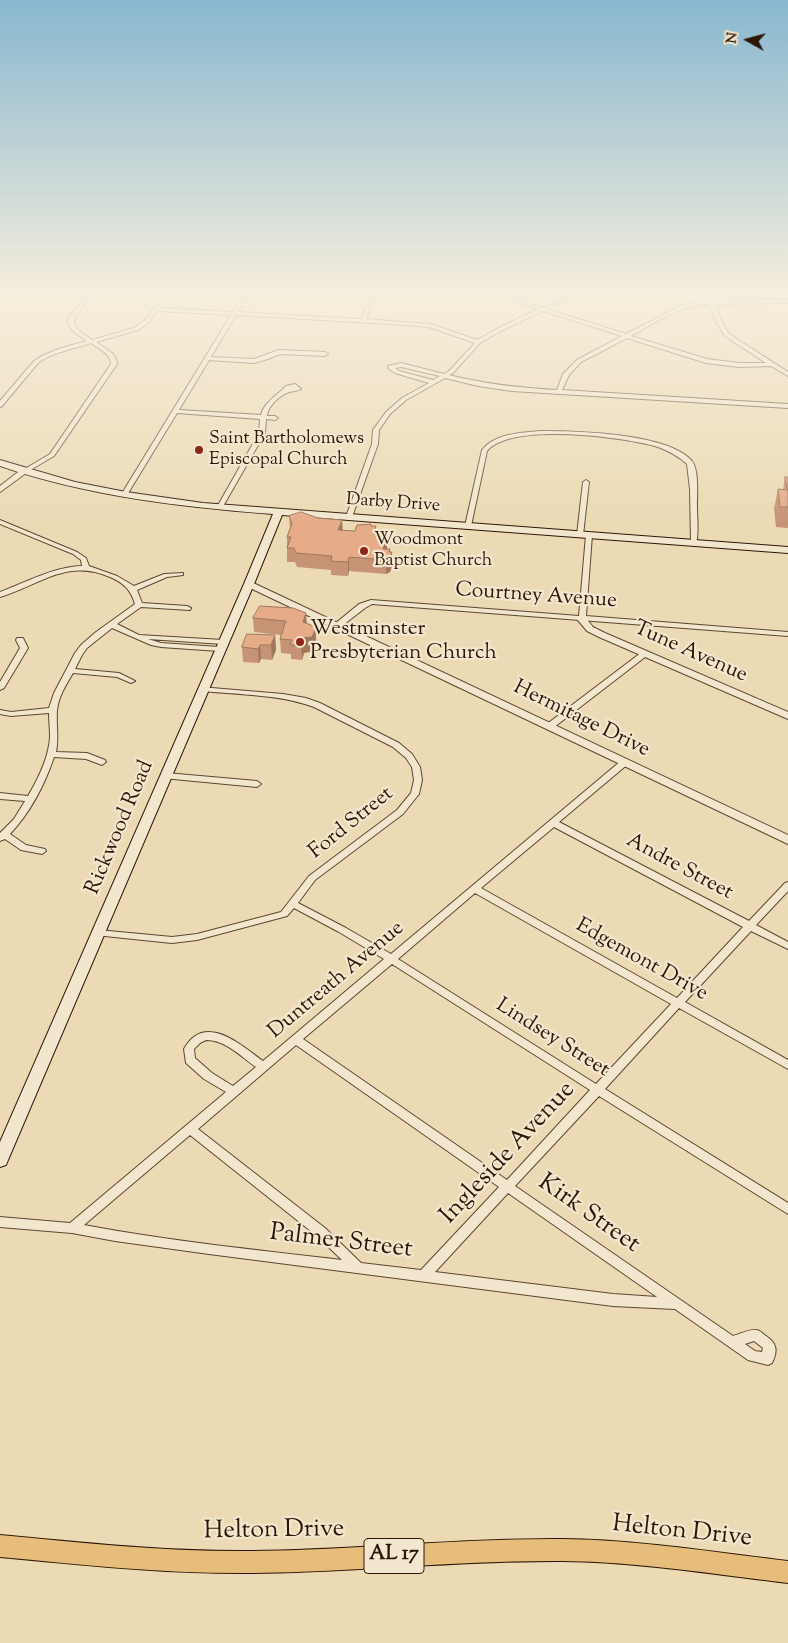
<!DOCTYPE html>
<style>
body{margin:0}
#map{position:relative;width:788px;height:1643px;overflow:hidden;background:#ebdab4;font-family:"Sorts Mill Goudy",serif}
canvas{display:block}
.north{position:absolute;left:723px;top:15px;width:50px;height:50px;-webkit-text-stroke:4px #f2e7ce;paint-order:stroke;rotate:277deg;font-size:14px;font-weight:700;line-height:20px;text-align:center;color:#2e1607}
.north::after{content:'';display:block;margin:auto;width:18px;height:22px;background:#2e1607;clip-path:polygon(50% 0,100% 100%,50% 72%,0 100%)}
</style>
<div id="map">
<canvas width="788" height="1643"></canvas>
<div class="north">N</div>
</div>
<script>
const ctx = document.querySelector('canvas').getContext('2d');
ctx.lineJoin = 'round';
function strokePath(path, color, width, dash) {
  ctx.strokeStyle = color;
  ctx.lineWidth = width;
  ctx.lineCap = dash ? 'butt' : 'round';
  ctx.setLineDash(dash || []);
  ctx.stroke(path);
}
function fill(path, color) {
  ctx.fillStyle = color;
  ctx.fill(path, 'evenodd');
}
function drawText(font, color, halo, rows, align = 'center') {
  ctx.font = font + ' "Sorts Mill Goudy",serif';
  ctx.lineWidth = 4.5;
  ctx.setLineDash([]);
  ctx.textBaseline = 'middle';
  ctx.strokeStyle = halo;
  ctx.fillStyle = color;
  for (const [text, x, y, turn = 0] of rows) {
    ctx.save();
    ctx.translate(x, y);
    ctx.rotate((+turn || 0) * Math.PI / 180);
    ctx.textAlign = isNaN(turn) ? turn : align;
    if (halo) ctx.strokeText(text, 0, 0);
    ctx.fillText(text, 0, 0);
    ctx.restore();
  }
}
const minor = new Path2D(`
 M87,296h4l-16,21 -1,7 4,6 14,10 42,-12 10,-7 19,-25h4l-8,12 74,4 10,-16h4l-9,16 123,7 10,-23h4l-9,23 64,5 47,16 18,-10 43,-21 -39,-13h6l38,12 25,-12h5l-26,13 79,25 56,-29 19,-4 87,-2v4l-73,1 7,18 7,12 59,38v4l-17,-10 -32,1 -33,-4 -79,-25 -46,24 -12,13 -7,15 226,14v4l-276,-17 -34,-5 -33,-8 -39,22 -16,14 -11,16 -1,14 -26,73 -3,2 -3,-2 26,-73 1,-14 13,-18 16,-14 27,-15 -34,-10 -7,-5v-2l13,-3 43,11 5,-3 26,-28 -46,-16 -23,-2 -170,-10 -25,42 43,2 25,-9 46,2 3,2 -3,2 -45,-2 -12,5 -14,4 -45,-3 -30,50 82,5c3,-13 17,-20 25,-29l9,-2 6,5c-4,2 -8,2 -12,3 -9,3 -21,14 -22,24h8l3,2 -3,2 -9,-1 -1,14 -43,75 -2,1 -3,-2 42,-74 1,-14 -83,-6 -50,82 -3,2 -3,-2 110,-180 -74,-4 -9,12 -10,7 -42,12c8,6 21,11 21,22l-63,92 -27,16h-4v-2l27,-16 61,-90c0,-10 -12,-15 -20,-21 -18,6 -38,9 -53,20l-36,43 -2,1v-6l34,-40c16,-11 35,-15 53,-20l-13,-9 -6,-8 1,-7zM710,304l6,18 9,14 41,27h-27l-32,-4 -76,-23c25,-14 50,-31 79,-32zM543,311l79,25 -45,24 -14,14 -6,16c-37,-2 -72,-6 -108,-15l4,-2 27,-30 19,-11zM401,367l39,9 -7,4 -34,-9 -4,-3z
 M540,431c36,0 128,2 152,30 7,9 5,34 5,45 0,12 2,27 -1,38l-2,1 -3,-2 -1,-54 -3,-25c-9,-8 -18,-13 -29,-17 -34,-10 -147,-25 -171,4l-16,75 -1,1h-4l-1,-1 17,-76c14,-17 38,-17 58,-19z
 M586,480l3,2 -6,53 -3,2 -3,-2 6,-53z
 M0,520l77,32 9,6 3,8 28,10 17,10 30,-12 19,-1v2l-16,2 -30,13 5,13 45,3 4,2 -1,2 -49,-3 -24,17 22,11 84,5 4,2 -4,2 -75,-5 13,4 58,4 4,2 -4,2 -58,-4 -10,-2 -39,-17 -25,20 -5,7 -7,14 44,4 16,8 -4,2 -14,-6 -44,-4c-7,12 -15,24 -16,38 -1,14 2,27 -1,41l31,1 18,7 1,2 -4,3 -16,-6 -32,-2c-9,27 -24,56 -44,77l16,11 19,4 1,2 -4,3 -21,-4 -16,-11 -5,2v-8l14,-14 11,-18 -25,-2v-6l28,3c10,-17 21,-39 22,-59 0,-8 -1,-16 -1,-24l-38,3 -11,-2v-4l11,2 38,-4 5,-15 21,-40 6,-8 15,-13 39,-28c-4,-14 -11,-21 -25,-27 -44,-19 -70,8 -110,20v-5c27,-10 53,-25 82,-26l-1,-6 -8,-6 -73,-30z
 M589,533l3,2 -6,81 202,16v4l-416,-32 -7,4 -27,21h-3l-4,-2 28,-23 12,-4 208,16 7,-81z
 M17,638h6l5,10 -24,40 -4,2v-8l20,-34 -4,-8z
 M642,652h3l4,2 -96,74h-6l-1,-2 1,-2z
 M200,687l83,7 23,4 14,5 79,40 13,11 8,13 2,13 -3,14 -16,20 -88,66 -17,23 48,25 45,26 231,-194h6l1,2 -1,2 -69,58 190,99 36,-38 3,-1v9l-32,34 32,17v7l-37,-18 -66,71 103,58v9l-109,-61 -74,81 183,114v11l-189,-118 -84,90 218,150c7,-2 17,-7 23,-6 4,0 7,4 10,6 11,7 12,15 6,27l-4,2 -20,-5 -73,-51 -62,-3 -404,-52 -94,-13 -43,-8 -72,-6v-10l70,6 156,-131 -22,-13 -18,-16 -2,-14c20,-37 56,-5 79,12l121,-102 -45,-27 -45,-24 -7,8 -90,24 -25,3 -77,-8 -2,-2 2,-2 3,-1 74,7 25,-3 84,-22 28,-36 88,-66 14,-17 3,-13 -2,-13 -6,-9 -13,-11 -79,-40c-35,-13 -74,-12 -111,-16h-3l-1,-2zM554,827l189,100 -66,71 -196,-110zM475,893l196,111 -75,80 -198,-125zM392,964l198,126 -83,90 -204,-141zM206,1040c20,0 34,16 50,27l-23,19 -21,-13 -17,-15 -1,-9 6,-6zM296,1045l203,142 -78,83 -60,-7 -36,-35 -127,-99zM190,1135l127,101 25,24c-86,-10 -173,-19 -258,-35zM508,1193l149,104 -44,-3 -178,-22zM754,1341l9,7 -1,4 -7,-1 -10,-7z
 M166,773l91,8 4,3 -4,3 -94,-9 -1,-2z`);
const tertiary = new Path2D(`
 M22,469l7,2 -29,21v-6z
 M249,581l539,254v9l-542,-258v-4z
 M582,616l3,1 8,10 12,6 183,79v7l-189,-82 -12,-6 -10,-12z`);
const secondary = new Path2D(`
 M0,460l75,22 51,10 77,11 585,44v6l-506,-38 -28,69 -246,576 -2,5 -6,2v-25l244,-558 29,-70c-93,-7 -185,-18 -273,-48z`);
const primary = new Path2D(`
 M0,1535c85,8 168,17 253,16 104,-1 207,-13 310,-12 75,1 150,13 225,22v22c-75,-9 -150,-21 -225,-22 -103,-1 -206,11 -310,12 -85,1 -168,-8 -253,-16z`);
strokePath(minor, '#5d4732', 2);
strokePath(tertiary, '#5d4732', 2);
strokePath(secondary, '#2e1607', 2);
strokePath(primary, '#2e1607', 2);
fill(minor, '#f2e7ce');
fill(tertiary, '#f2e7ce');
fill(secondary, '#f2e7ce');
fill(primary, '#e6bd7a');
fill(new Path2D(`
 M785,477h3v51l-12,-1 -2,-18 4,-20 5,1z
 M289,516l54,15h12l16,-7v2h5v9h11v14l3,3 2,14 -2,6 -4,2 -37,-3 -1,5 -17,-1v-5l-34,-3 -2,-5h-8v-25l3,-8z
 M306,613v10l10,18 -3,10 -9,2 -2,7 -11,-1v-5l-10,-1 -1,-14 1,-4 -27,-3 -1,-14z
 M275,635l1,15 -4,10 -11,-1 -2,4 -16,-1 -1,-15z`), '#c69374');
fill(new Path2D(`
 M342,520l1,13 -5,-3z
 M387,535v14h-4z
 M390,549v9l2,-6v14l-2,6 -4,2v-14z
 M349,557v14l-1,5v-14z
 M306,613l1,15 -4,-6z
 M316,627v14l-3,10 -9,2 -2,7 -1,-15 2,-7z
 M275,635l1,15 -4,10 -1,-15z
 M260,645l1,14 -2,4 -1,-14z`), '#a1785e');
const building = new Path2D(`
 M785,477h3v30h-8l-2,-18 9,1z
 M301,512l17,6 24,2 -4,10 17,1 2,-6 14,-1v2h5l-2,8 13,1 -4,14h7l-1,3h3l-2,6 -4,2 -37,-3 -1,5 -17,-1 1,-5 -36,-3 -2,-5h-7l4,-11h-4l5,-14 -3,-7z
 M260,606l33,2 13,5 -3,9 13,5 -4,10 -9,1 -2,7h-11l2,-5 -12,-1 6,-18 -33,-3z
 M247,634l28,1 -4,10h-11l-2,4 -16,-2z`);
fill(building, '#e6ab87');
strokePath(building, '#a1785e', 1);
const sky = ctx.createLinearGradient(0, 0, 0, 526);
sky.addColorStop(0, '#88b7cf');
sky.addColorStop(0.56, '#f6eedd');
sky.addColorStop(1, '#f6eedd00');
ctx.fillStyle = sky;
ctx.fillRect(0, 0, 788, 526);
for (const [x, y, r, color] of [
 [199,450,5,"#8f2418"],
 [364,551,5,"#8f2418"],
 [300,642,5,"#8f2418"]
]) {
  const dot = new Path2D();
  dot.arc(x, y, r, 0, 2 * Math.PI);
  ctx.fillStyle = color;
  ctx.fill(dot);
  strokePath(dot, '#f2e7ce', 2);
}
drawText('18px', '#2e1607', '#f2e7ce', [
 ["Saint Bartholomews",209,440],
 ["Episcopal Church",209,461],
 ["Woodmont",374,541],
 ["Baptist Church",374,562]
], 'left');
drawText('18px', '#2e1607', '#f2e7ce', [
 ["Darby Drive",393,504,4]
]);
for (const [x, y, w] of [
 [394,1556,60]
]) {
  const box = new Path2D();
  box.roundRect(x - w / 2, y - 17.5, w, 35, 4);
  ctx.fillStyle = '#f2e7ce';
  ctx.fill(box);
  strokePath(box, '#2e1607', 1);
}
drawText('bold 20px', '#2e1607', null, [
 ["AL 17",394,1556]
]);
drawText('21px', '#2e1607', '#f2e7ce', [
 ["Courtney Avenue",536,597,4],
 ["Tune Avenue",690,653,24],
 ["Hermitage Drive",581,720,26],
 ["Ford Street",352,824,-39],
 ["Rickwood Road",121,828,-67],
 ["Andre Street",679,868,28],
 ["Edgemont Drive",641,961,29],
 ["Duntreath Avenue",337,981,-40],
 ["Lindsey Street",552,1039,32]
]);
drawText('21px', '#2e1607', '#f2e7ce', [
 ["Westminster",310,630],
 ["Presbyterian Church",310,654]
], 'left');
drawText('25px', '#2e1607', '#f2e7ce', [
 ["Ingleside Avenue",509,1154,-47],
 ["Kirk Street",588,1215,35],
 ["Palmer Street",341,1243,7],
 ["Helton Drive",274,1532,-1],
 ["Helton Drive",682,1533,6]
]);
</script>
